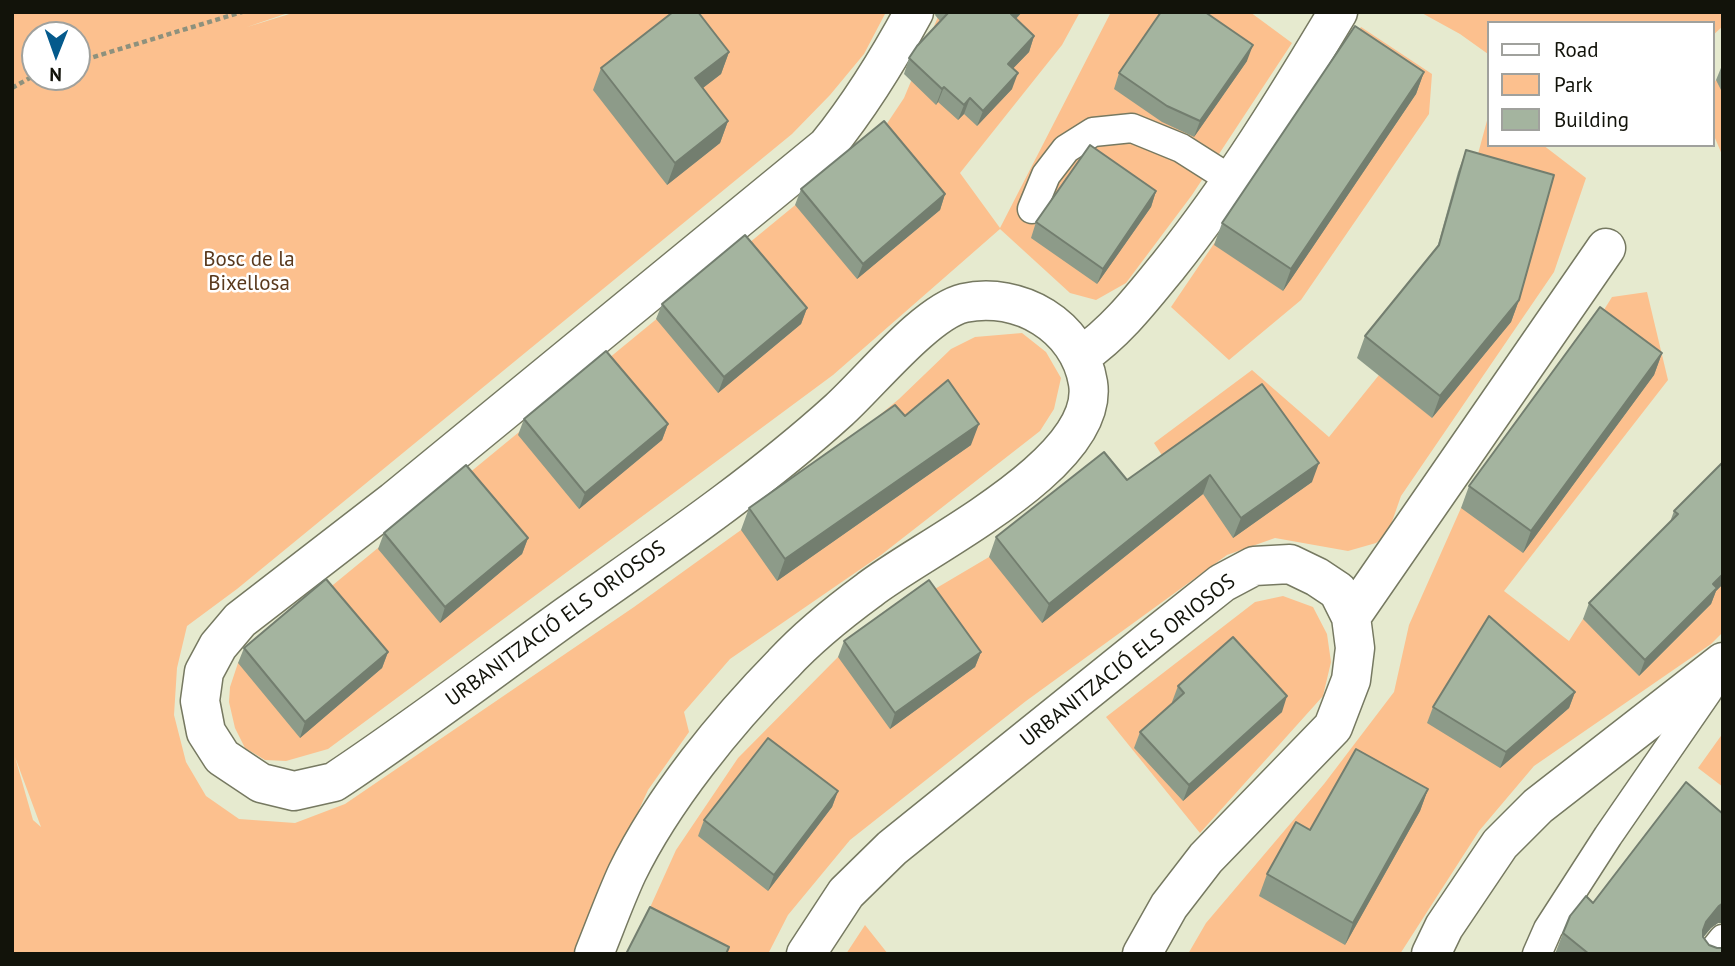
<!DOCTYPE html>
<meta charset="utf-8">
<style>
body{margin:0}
#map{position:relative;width:1735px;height:966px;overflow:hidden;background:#e6eacf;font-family:"PT Sans",sans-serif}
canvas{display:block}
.frame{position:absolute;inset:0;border:14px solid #12130a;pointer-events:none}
.legend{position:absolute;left:1487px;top:21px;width:228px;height:126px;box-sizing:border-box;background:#fff;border:2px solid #a0a19d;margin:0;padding:9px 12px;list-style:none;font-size:21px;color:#12130a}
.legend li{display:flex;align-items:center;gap:14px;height:35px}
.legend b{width:35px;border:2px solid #a0a19d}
.north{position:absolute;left:21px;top:21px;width:70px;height:70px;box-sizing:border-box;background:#fff;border:2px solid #a0a19d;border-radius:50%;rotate:181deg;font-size:19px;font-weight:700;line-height:28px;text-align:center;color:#12130a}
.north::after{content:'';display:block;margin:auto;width:24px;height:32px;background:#045a8c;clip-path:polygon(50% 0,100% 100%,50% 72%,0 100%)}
</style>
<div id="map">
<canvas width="1735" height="966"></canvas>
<div class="frame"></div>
<ul class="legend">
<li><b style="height:9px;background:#fff"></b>Road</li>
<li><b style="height:19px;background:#fcc08e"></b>Park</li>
<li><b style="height:19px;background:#a4b49f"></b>Building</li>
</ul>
<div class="north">N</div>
</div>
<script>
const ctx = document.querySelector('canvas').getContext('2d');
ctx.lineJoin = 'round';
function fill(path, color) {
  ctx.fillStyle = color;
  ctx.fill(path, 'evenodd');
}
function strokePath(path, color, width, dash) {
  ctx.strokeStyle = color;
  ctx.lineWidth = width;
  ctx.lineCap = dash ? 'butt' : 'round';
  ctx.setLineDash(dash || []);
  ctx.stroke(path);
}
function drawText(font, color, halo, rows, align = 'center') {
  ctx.font = font + ' "PT Sans",sans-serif';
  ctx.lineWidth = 5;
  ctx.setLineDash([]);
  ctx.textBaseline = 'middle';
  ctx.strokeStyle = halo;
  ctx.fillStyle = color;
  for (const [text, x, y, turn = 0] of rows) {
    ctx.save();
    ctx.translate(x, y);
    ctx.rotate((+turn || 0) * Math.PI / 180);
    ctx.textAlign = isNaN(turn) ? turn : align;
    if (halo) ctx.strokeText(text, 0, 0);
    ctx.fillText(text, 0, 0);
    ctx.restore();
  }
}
fill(new Path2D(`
 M12,12h279l-44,15 49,-15h590l-22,42 -34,41 -38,39 -555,455 -50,37 -10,42 -3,47 12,47 20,34 33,23 56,4 50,-19 289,-197 107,-77 158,-131 52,-50 24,-12 47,-4 24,19 15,26 -7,31 -14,22 -159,124 -151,104 -46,53 5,20 -41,58 -75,164h-561zM35,35h42v42h-42zM15,757l26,70 -8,-7z
 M940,12h140l-18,33 -102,128 40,55 111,-216h139l42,31 -100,152 -66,88 -30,17 -26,-7 -70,-64 -167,146 -505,374 -42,12 -21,-1 -20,-12 -10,-20 -6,-26 1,-15 8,-24 640,-526 26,-39z
 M1420,12h303v14l-11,10v-13h-224v31l-28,-20z
 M1361,27l71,47 -3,40 -128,186 -72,60 -58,-53z
 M1723,77v80l-11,-26v-45l4,-6z
 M1488,117v28h55l43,33 -32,94 -153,224 -13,37 -12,10 -28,8 -73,-13 -48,17 -201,146 -176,139 -62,75 -20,39h-139l47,-104 62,-92 100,-101 85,-61 66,-39 131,-58 47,-36 -13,-20 98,-73 77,67 50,-62 54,43 39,-242z
 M1647,292l21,88 -164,211 65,50 14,-22 140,-147v160l-12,12 -177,122 -55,65 -79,123h-212l18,-31 118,-139 70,-92 15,-67 52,-117 131,-179 20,-32z
 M1283,596l30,11 14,27 4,28 -8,34 -123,137 -94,-116 149,-115z
 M1723,733v54l-25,-19z
 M865,925l23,29h-42z`), '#fcc08e');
const service = new Path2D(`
 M1032,209l14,-34 20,-26 27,-17 39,-4 49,20 52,33
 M1537,954l11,-25 60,-93 100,-145 10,-18
 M1711,954l12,-15`);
const minor = new Path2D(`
 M1081,356c36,-25 61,-58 88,-91 64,-80 117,-166 169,-253
 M1351,617l255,-369
 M594,954c11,-27 21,-55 33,-81 36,-74 99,-151 156,-209 25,-27 56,-52 86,-74 55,-43 232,-126 219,-207 -9,-57 -69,-92 -124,-80 -38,9 -94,79 -125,107 -84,76 -179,140 -271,205 -78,56 -154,114 -234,167l-40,9 -33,-8 -39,-26 -16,-25 -6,-31 4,-29 14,-26 22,-26 154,-119 433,-355c34,-42 61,-86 87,-134
 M806,954l40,-61 46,-45 267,-215 63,-50 32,-17 36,-2 27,13 21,14 13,26 4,31 -4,32 -18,47 -127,131 -37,48 -27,48
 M1431,954l13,-27 56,-83 38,-38 185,-144`);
strokePath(service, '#767961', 31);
strokePath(minor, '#767961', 41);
strokePath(new Path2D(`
 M77,62l165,-50
 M12,88l23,-13`), '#8e917d', 4.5, [5, 3.5]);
strokePath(service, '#fff', 28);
strokePath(minor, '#fff', 38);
fill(new Path2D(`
 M936,12h86l-6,7 18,17 -5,16 -16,16 -1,21 -35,37 -13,-12 -6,6 -20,-18 -2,3 -32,-31 5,-16 31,-37 -5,-6z
 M729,52l-8,22 -18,14 25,33 -8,22 -53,42 -74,-95 8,-22z
 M1247,61l-53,76 -32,-15 -48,-33 5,-16z
 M1723,63v31l-7,-14z
 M1424,72l-8,22 -133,197 -69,-46 8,-22z
 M1466,150l53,150 -8,22 -79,96 -75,-60 8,-22 72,-88 21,-76z
 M801,189l144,5 -5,16 -83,69 -62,-74z
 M1156,191l-5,16 -54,77 -66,-46 5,-16z
 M662,304l145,4 -6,16 -83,69 -62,-74z
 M1662,353l-8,22 -131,178 -62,-45 8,-22z
 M1262,384l50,98 -79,56 -30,-44 -161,129 -53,-66 7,-20 131,-57z
 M905,416l66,29 -194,136 -36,-51 8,-22z
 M524,419l144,5 -6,16 -83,69 -61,-74z
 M1723,462v122l-7,7 -5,13 -72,72 -56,-57 6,-16 81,-81 4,-11z
 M384,533l144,5 -6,16 -82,69 -62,-74z
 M844,641l137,11 -6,15 -85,62 -52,-72z
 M244,648l144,4 -6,16 -82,70 -62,-75z
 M1178,686l104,26 -99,89 -49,-53 6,-16 33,-29 -1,-1z
 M1575,692l-6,16 -69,60 -73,-45 6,-16z
 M1428,789l-8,22 -75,134 -86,-49 8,-22 43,-44z
 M838,791l-6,16 -64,84 -70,-55 6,-16z
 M1723,814v109h-5l-7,5 -8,9 6,8 14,9h-168l8,-21 30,-30z`), '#8d9b89');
fill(new Path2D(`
 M1013,12h9l-17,18 6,-16z
 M1034,36l-5,16 -26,27 5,-15z
 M1253,45l-6,16 -53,76 6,-16z
 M729,52l-8,22 -34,26 8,-22z
 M1424,72l-8,22 -133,197 8,-22z
 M1018,73l-6,16 -35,37 6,-15z
 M944,87l-6,15 -2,3 6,-16z
 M970,98l-6,16 -6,6 6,-15z
 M728,121l-8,22 -53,42 8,-22z
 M1156,191l-5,16 -54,77 6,-15z
 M945,194l-5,16 -83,69 6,-15z
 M1519,300l-8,22 -79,96 8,-22z
 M807,308l-6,16 -83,69 6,-16z
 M1662,353l-8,22 -131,178 8,-22z
 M668,424l-6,16 -83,69 6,-16z
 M979,424l-8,21 -194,136 8,-22z
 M1319,463l-7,19 -79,56 8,-20z
 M1210,475l-7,19 -161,129 7,-19z
 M528,538l-6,16 -82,69 5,-16z
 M1723,574v10l-7,7 -5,13 -72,72 6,-16z
 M388,652l-6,16 -82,70 5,-16z
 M981,652l-6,15 -85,62 5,-16z
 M1575,692l-6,16 -69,60 6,-16z
 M1287,696l-5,16 -99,89 6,-16z
 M1428,789l-8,22 -75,134 8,-22z
 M838,791l-6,16 -64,84 6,-16z
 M1723,903v20h-5l-7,5 -13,16 8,-22 13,-16z`), '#737e6f');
const building = new Path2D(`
 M673,12h25l31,40 -34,26 33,43 -53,42 -74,-95z
 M949,12h64l-2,2 23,22 -26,28 10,9 -35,38 -13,-13 -6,7 -20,-18 -2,2 -33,-31 8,-12z
 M1161,12h44l48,33 -53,76 -33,-15 -48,-33z
 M1355,26l69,46 -133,197 -69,-46z
 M884,121l61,73 -82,70 -62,-75z
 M1090,145l66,46 -53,78 -67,-47z
 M1466,150l88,25 -35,125 -79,96 -75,-60 74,-91z
 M745,235l62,73 -83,69 -62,-73z
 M1600,307l62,46 -131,178 -62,-45z
 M606,351l62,73 -83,69 -61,-74z
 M948,380l31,44 -194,135 -36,-51 146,-103 10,11z
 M1262,384l57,79 -78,55 -31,-43 -161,129 -53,-67 108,-85 23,28z
 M1723,462v112l-10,10 4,4 -72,72 -56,-57 89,-89 -4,-3z
 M466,465l62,73 -83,69 -61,-74z
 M326,579l62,73 -83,70 -61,-74z
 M929,580l52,72 -86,61 -51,-72z
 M1489,616l86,76 -69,60 -73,-45z
 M1233,637l54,59 -98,89 -49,-53 44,-39 -6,-7z
 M768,738l70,53 -64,84 -70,-55z
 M1356,749l72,40 -75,134 -86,-49 29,-52 14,8z
 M1686,782l37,32v89l-4,3 -13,16 -3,8v7l6,8 8,3h6v6h-134l-26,-21 7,-17 16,-20 7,7z
 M650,907l79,40 -3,7h-100z`);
fill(building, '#a4b49f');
strokePath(building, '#737e6f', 2);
drawText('21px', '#59391d', '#fff', [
 ["Bosc de la",249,260],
 ["Bixellosa",249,284]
]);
drawText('21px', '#12130a', '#fff', [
 ["URBANITZACIÓ ELS ORIOSOS",556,624,-36],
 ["URBANITZACIÓ ELS ORIOSOS",1128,661,-38]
]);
</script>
